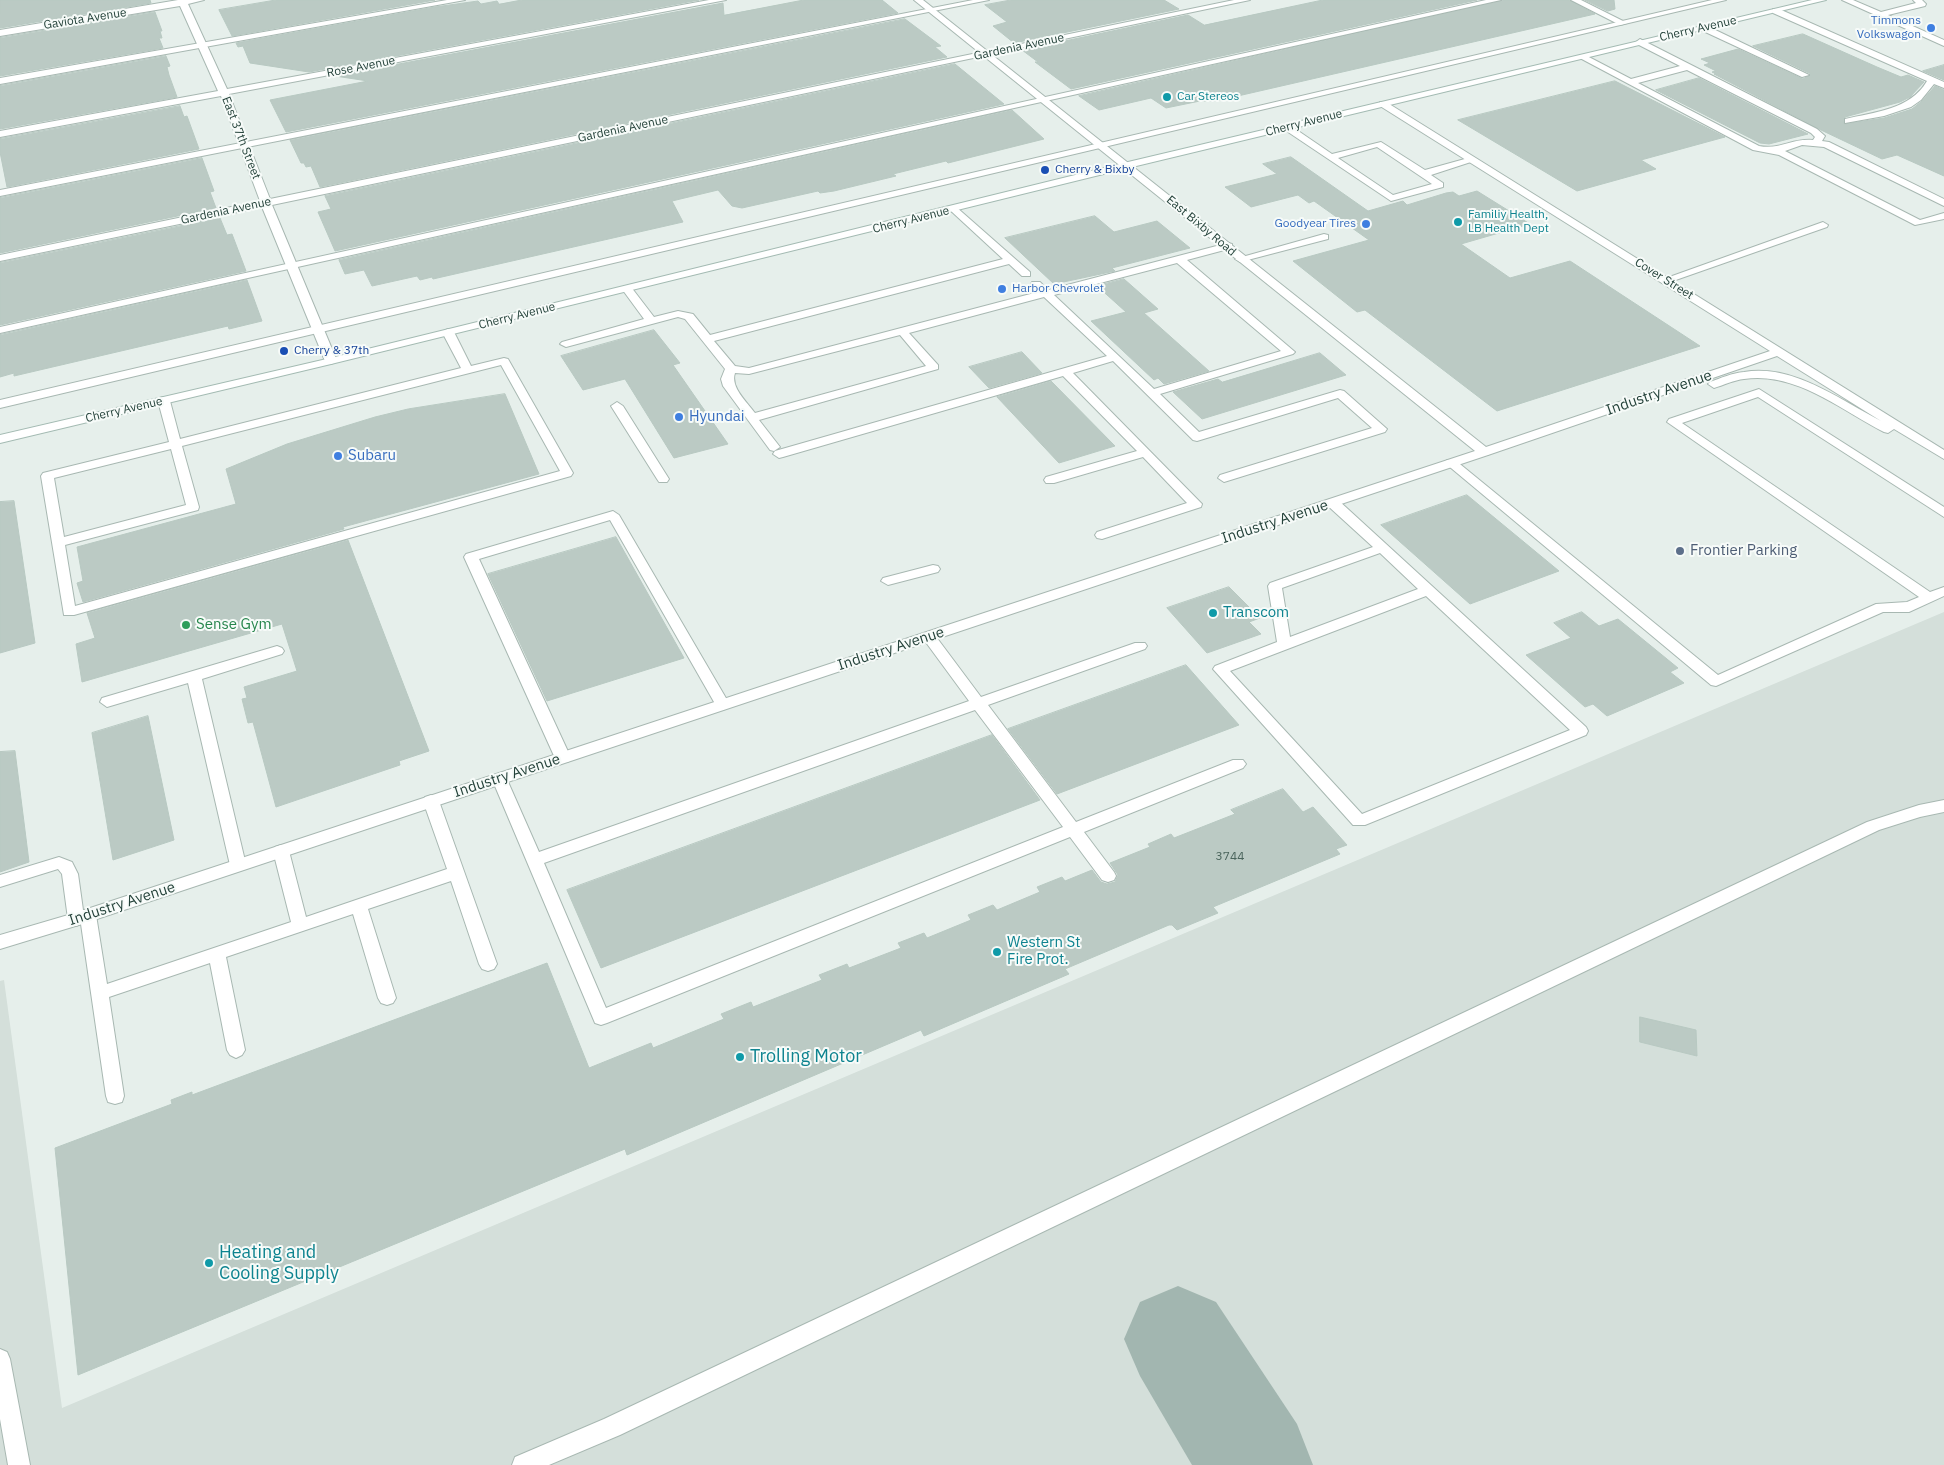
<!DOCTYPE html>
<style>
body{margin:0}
canvas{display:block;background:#e6efeb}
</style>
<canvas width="1944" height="1465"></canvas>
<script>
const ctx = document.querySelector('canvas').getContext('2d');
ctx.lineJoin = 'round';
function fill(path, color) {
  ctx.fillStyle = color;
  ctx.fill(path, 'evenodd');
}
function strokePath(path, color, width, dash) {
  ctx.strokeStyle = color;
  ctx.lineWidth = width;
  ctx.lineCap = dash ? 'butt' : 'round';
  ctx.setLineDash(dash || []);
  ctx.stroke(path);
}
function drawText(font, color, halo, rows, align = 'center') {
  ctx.font = font + ' "IBM Plex Sans",sans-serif';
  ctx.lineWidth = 4;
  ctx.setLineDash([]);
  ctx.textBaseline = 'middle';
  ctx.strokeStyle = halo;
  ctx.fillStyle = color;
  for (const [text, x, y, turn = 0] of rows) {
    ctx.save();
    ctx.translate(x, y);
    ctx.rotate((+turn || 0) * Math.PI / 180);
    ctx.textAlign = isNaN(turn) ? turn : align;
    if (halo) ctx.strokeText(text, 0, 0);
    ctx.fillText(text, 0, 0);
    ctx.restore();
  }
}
fill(new Path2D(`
 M1944,612v853h-1944v-484l4,-1 58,428z`), '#d4dfda');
fill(new Path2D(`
 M1178,1286l38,16 81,122 16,41h-121l-52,-89 -16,-37 16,-37z`), '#a2b6b0');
const building = new Path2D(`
 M0,0h150l1,3 -151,25z
 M276,0h159l-203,36 -13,-26z
 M522,0h177l-390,72 -59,-9 -7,-17 -5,1 -2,-4 199,-36 43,-6 3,3 16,-3 2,3z
 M804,0h78l16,13 -612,119 -16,-32 98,-19 -33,-5 388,-73 1,12z
 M1011,0h153l15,9 -165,34 -21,-17 14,-4 -22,-17z
 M1323,0h154l-406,89 -36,-27h3l-16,-12 166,-35 16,10z
 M1503,0h66l26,14 -379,87h-16l-34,7 -15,-10 -52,12 -20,-14z
 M1585,0h29l1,9 -7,2z
 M155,12l7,19h-2l2,7h-3l4,10 -163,28v-38z
 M905,19l36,27 -6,1 12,10 -627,130 -9,-21 -5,1 -2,-4h-3l-11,-23z
 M1803,34l74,33 24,10 7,-2 16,7 -14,15 -10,5 -55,15 -1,7 40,-6 28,-9 10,-8 13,-15 9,4v86l-47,-21 -15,4 -61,-29 -107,-56h2l-4,-2 4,-1 -12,-6 6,-2 -9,-4 37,-10 65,30 8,-5 -58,-28z
 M166,56l4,10 -3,1 2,8 8,22 -177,32v-43z
 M955,64l49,40 -669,147 -17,-39 13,-3 -6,-13z
 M1944,65v15l-21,-9z
 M1699,78l109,56 -39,10 -9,-1 -104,-53z
 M1615,81l110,56 -84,23 15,9 -79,22 -119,-71z
 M180,106l4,11 3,-1 12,33 -192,38 -7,-35v-13z
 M1012,110l32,29 -96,24 -2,-2 -53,13 3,2 -62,15 -14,2 -2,-2 -76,17 -10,-2 -14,-16 -46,11 11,21 -250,57 -1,-2 -12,3 -3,-4 -45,10 -8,-16 -19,4 -6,-14z
 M1291,157l77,54 35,-10 4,4 39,-12 7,-1 6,4 18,-5 53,33 -69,20 49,34 60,-17 130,85 -203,65 -132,-101 -8,2 -64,-51 76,-21 -55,-39 -5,2 -11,-8 -47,12 -26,-20 52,-13 -14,-10z
 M202,158l12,33 -4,1 6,16 -216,45v-55z
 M1095,216l19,16 43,-11 33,27 -78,20 3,3 -61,13 -49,-46z
 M220,218l7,17 5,-1 14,37 -246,54v-62z
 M1124,279l34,30 -14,4 65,58 -45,13 -6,-6 -4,2 -63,-59 35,-9 -29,-26z
 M247,280l15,41 -33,8 -1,-3 -214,50v-3l-14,4v-42z
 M654,330l26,33 -7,2 55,79 -54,14 -49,-79 -42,11 -22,-34z
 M1022,352l20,21 -53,15 -20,-21z
 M1320,353l26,22 -144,44 -29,-27 45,-13 4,3z
 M1051,381l64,65 -56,17 -62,-66z
 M505,394l34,80 -196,53 1,2 -261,73 -6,-19 6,-2 -6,-34 159,-43 -10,-35 61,-25 88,-27 33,-8z
 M1467,495l92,76 -89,33 -89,-79z
 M14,501l21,142 -35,10v-151z
 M616,537l68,121 -137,43 -59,-127z
 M348,540l81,211 -30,10 1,4 -124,42 -23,-85 -5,1 -6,-24 5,-1 -3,-11 53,-16 -15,-47 -200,58 -6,-38 19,-6 -8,-25z
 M1229,587l31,31 -11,4 12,12 -54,19 -40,-45z
 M1582,612l17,14 19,-7 60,49 -8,4 14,11 -77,33 -14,-12 -8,3 -59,-52 45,-17 -17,-15z
 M1186,665l53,60 -182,69 -49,-65z
 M148,716l26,124 -61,20 -21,-127z
 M992,735l48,65 -439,168 -34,-78z
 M15,751l14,111 -29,10v-120z
 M1283,789l20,23 10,-5 34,38 -11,4 4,5 -127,53 5,6 -41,17 -5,-5h-3l-104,44 4,5 -145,62 -3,-6 -294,125 -2,-6 -547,226 -23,-227 117,-44 -1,-4 21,-8v3l355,-132 42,105 62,-25 2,5 71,-29 -3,-5 30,-12 2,5 69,-27 -3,-5 28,-11 2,4 52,-20 -3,-5 26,-10 3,5 44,-18 -3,-5 25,-10 4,5 43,-18 -3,-5 25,-10 3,4 27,-11 9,12 6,2 8,-2 3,-7 -8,-12 40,-16 -2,-3 23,-10 3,4 61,-24 -4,-4z
 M1640,1017l56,13 1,26 -57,-14z`);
fill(building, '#bbcac4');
strokePath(building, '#b8c9c2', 1);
const service = new Path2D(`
 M447,0h18l-465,84v-6z
 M973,0h16l-989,196v-6z
 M1486,0h15l-1501,333v-6z
 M1712,0h14l-1726,408v-8z
 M1842,0h11l28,12 35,-9 -3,-3h9l4,4 -1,2 -37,9 56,25v6z
 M1773,9h6l165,73v6l-10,-4 -13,16 -10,7 -27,9 -39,7v-4c29,-7 65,-9 82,-38l-154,-68z
 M1701,26h6l102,49 -7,2 -101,-47z
 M1640,39l177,90 8,7 -3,5 7,1 115,57v7l-120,-59 -22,-2 -17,6 135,69 24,-7v6l-29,6 -136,-70 -26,-5 -175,-93 7,-2 46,24 49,-13 -43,-22 -1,-2zM1687,70l124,63 4,4 -2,3c-21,-2 -33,10 -54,6l-121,-63z
 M1285,126h6l41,28 49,-12 44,28 47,-13 5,3 -46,15 12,8v4l-52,14 -106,-71zM1377,147l55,37 -39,11 -55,-37z
 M955,206l75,66v4h-8l-13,-12 -295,77 21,25 14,2 289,-76 -7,-8 1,-2h8l8,8 180,-47 4,1v4l-45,12 108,92 -2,2 -133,40 39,38 141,-42 4,1 43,38 -2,3 -161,50 -6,-4 2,-3 152,-47 -34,-30 -141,43 -4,-1 -80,-79 -40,12 129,131 -1,3 -99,32 -5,-1 -2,-3 2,-3 90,-29 -44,-46 -89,26h-8l-2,-3 2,-3 91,-26 -74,-75 -280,81 -4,1 -6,-4 2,-3 332,-95 -63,-59 -135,36 29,32v4l-179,51 21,27 -6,4 -4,-1 -47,-64 -2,-7 4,-10 -40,-50 -7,-2 -112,30 -6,-3 2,-2 82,-23 -22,-30 5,-3 4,1 23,30 24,-6 15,3 17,21 293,-76 -52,-48v-4zM1177,263l104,88 -127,38 -100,-94zM900,335l26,31 -171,47c-8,-11 -25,-26 -20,-40l14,1z
 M1823,222l5,3 -1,2 -157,55 -4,1 -5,-3z
 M1324,234l4,1v4l-88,23 -5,-3z
 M448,329l6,3 17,34 33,-8 4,1 65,114 -2,3 -497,139h-10l-23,-139 2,-3 126,-31 -11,-41 2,-3 4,-1 6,4 10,38 281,-71 -19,-36zM501,365l59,106 -485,135 -10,-61 133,-35 1,-3 -17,-61zM171,449l15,56 -122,32 -10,-59z
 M1759,389l185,118v10l-186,-120 -76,26 248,169 14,-5v9l-35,16h-26l-167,74 -5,-1 -266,-222 2,-3h8l263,215 158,-71 31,-2 12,-5 -252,-175 2,-3z
 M617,402l6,4 46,73 -2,3h-8l-2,-3 -46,-73z
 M1333,499l5,1 248,227 2,4 -2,4 -221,90h-12l-140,-156 2,-3 62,-24 -9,-56 2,-3 103,-36 -45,-41 -1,-3 1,-3zM1380,553l38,36 -128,48 -8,-49zM1426,596l144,134 -208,84 -132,-143z
 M613,511l6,4 111,190 -7,5 -5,-1 -108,-189 -131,39 92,199 -3,4h-10l-3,-4 -91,-201 2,-3z
 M933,565l5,1 2,3 -2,3 -50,13 -7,-4 2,-3z
 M929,632l5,2 47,63 154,-54h10l2,3 -2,3 -157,56 88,117 157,-62h10l3,4 -3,4 -159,64 30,40 2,4 -2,4 -6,2 -6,-2 -32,-43 -463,186 -6,2 -6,-2 -103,-244 3,-4h10l34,77 430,-151 -47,-64zM975,710l88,117 -457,181 -62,-145z
 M277,646l5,2 2,3 -2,3 -80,25 44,186 -2,4 -6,2 -6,-2 -2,-4 -42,-182 -81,24 -7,-5 2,-4z
 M431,795l6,2 2,4 58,163 -3,5 -6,2 -6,-2 -3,-5 -28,-83 -83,28 28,89 -3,5 -6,2 -6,-2 -3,-5 -25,-84 -127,43 19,93 -3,5 -6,3 -6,-3 -3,-5 -17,-87 -101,34 15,99 -2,6 -7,2 -7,-2 -2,-6 -25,-172 -5,2 -6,-2 -2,-5 -6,-45 -4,-5 -58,18v-12l59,-18 13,5 6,12 5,36h11l2,5 11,69 184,-62 -18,-71 2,-4 6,-2 6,2 2,4 17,66 141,-48 -24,-68 2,-4z
 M1944,800v12l-24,5 -41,13 -1259,605 -71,30h-37l3,-8 89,-38 1263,-597 52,-17z
 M0,1349l7,3 3,7 20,106h-22l-8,-46z`);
const minor = new Path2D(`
 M178,0h26l-16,4 39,85 482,-89h17l-497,94 41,105 964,-199h16l-978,205 65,156 -6,3 -6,-3 -63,-154 -262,54v-6l260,-54 -39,-105 -221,41v-6l218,-40 -38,-85 -180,30v-6z
 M1571,0h10l46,23 -7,2z
 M1484,448l4,1 2,3 -2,3 -1406,469 -82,25v-14l75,-22z`);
const tertiary = new Path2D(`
 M914,0h9l563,447 284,-96 -390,-245v-4h6l558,348v9l-50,-30 -6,4 -4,-1c-43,-22 -89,-61 -140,-53 -10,1 -20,6 -30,9l-6,-4 2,-2c11,-4 22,-9 34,-10 50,-8 94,27 137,49l-104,-65 -289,99h-8z`);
const secondary = new Path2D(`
 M1812,0h14l-698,168 -797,196 -331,79v-8l331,-77 797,-196z`);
strokePath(service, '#a8b8b2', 2);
strokePath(minor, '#a8b8b2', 2);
strokePath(tertiary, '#a8b8b2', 2);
strokePath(secondary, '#a4bbb3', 2);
fill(service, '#fff');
fill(minor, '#fff');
fill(tertiary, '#fff');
fill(secondary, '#fff');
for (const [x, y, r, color] of [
 [1931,28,5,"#3f7fe0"],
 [1167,97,5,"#0f9aa8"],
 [1045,170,5,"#1a4fb4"],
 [1458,222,5,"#0f9aa8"],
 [1366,224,5,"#3f7fe0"],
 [1002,289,5,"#3f7fe0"],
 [284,351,5,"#1a4fb4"],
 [679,417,5,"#3f7fe0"],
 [338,456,5,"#3f7fe0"],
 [1680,551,5,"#5c6f8a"],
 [1213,613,5,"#0f9aa8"],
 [186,625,5,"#2e9e5b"],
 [997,952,5,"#0f9aa8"],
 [740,1057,5,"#0f9aa8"],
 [209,1263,5,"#0f9aa8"]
]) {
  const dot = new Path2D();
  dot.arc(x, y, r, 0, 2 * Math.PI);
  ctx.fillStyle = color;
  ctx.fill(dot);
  strokePath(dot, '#f7fbf9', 2);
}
drawText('12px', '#24423a', '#f7fbf9', [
 ["Gaviota Avenue",85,19,-9],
 ["Cherry Avenue",1698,29,-13],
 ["Gardenia Avenue",1019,47,-12],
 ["Rose Avenue",361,67,-11],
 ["Cherry Avenue",1304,123,-14],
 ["Gardenia Avenue",623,129,-12],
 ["East 37th Street",241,138,69],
 ["Gardenia Avenue",226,211,-12],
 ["Cherry Avenue",911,220,-14],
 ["East Bixby Road",1201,226,40],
 ["Cover Street",1664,279,32],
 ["Cherry Avenue",517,316,-14],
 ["Cherry Avenue",124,410,-13]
]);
drawText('12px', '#366cbe', '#f7fbf9', [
 ["Timmons",1921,21],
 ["Volkswagon",1921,35],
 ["Goodyear Tires",1356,224],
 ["Harbor Chevrolet",1012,289,"left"]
], 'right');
drawText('12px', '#0d838f', '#f7fbf9', [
 ["Car Stereos",1177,97],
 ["Familiy Health,",1468,215],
 ["LB Health Dept",1468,229]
], 'left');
drawText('12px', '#164399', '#f7fbf9', [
 ["Cherry & Bixby",1055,170],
 ["Cherry & 37th",294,351]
], 'left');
drawText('12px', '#4a645c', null, [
 ["3744",1230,857]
]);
drawText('15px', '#24423a', '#f7fbf9', [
 ["Industry Avenue",1659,393,-19],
 ["Industry Avenue",1275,522,-18],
 ["Industry Avenue",891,649,-18],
 ["Industry Avenue",507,776,-18],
 ["Industry Avenue",122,904,-18]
]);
drawText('15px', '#366cbe', '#f7fbf9', [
 ["Hyundai",689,417],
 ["Subaru",348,456]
], 'left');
drawText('15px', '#4e5e75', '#f7fbf9', [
 ["Frontier Parking",1690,551]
], 'left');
drawText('15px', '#0d838f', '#f7fbf9', [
 ["Transcom",1223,613],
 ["Western St",1007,943],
 ["Fire Prot.",1007,960]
], 'left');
drawText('15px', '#27864d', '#f7fbf9', [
 ["Sense Gym",196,625]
], 'left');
drawText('18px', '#0d838f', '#f7fbf9', [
 ["Trolling Motor",750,1057],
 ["Heating and",219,1253],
 ["Cooling Supply",219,1274]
], 'left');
</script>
